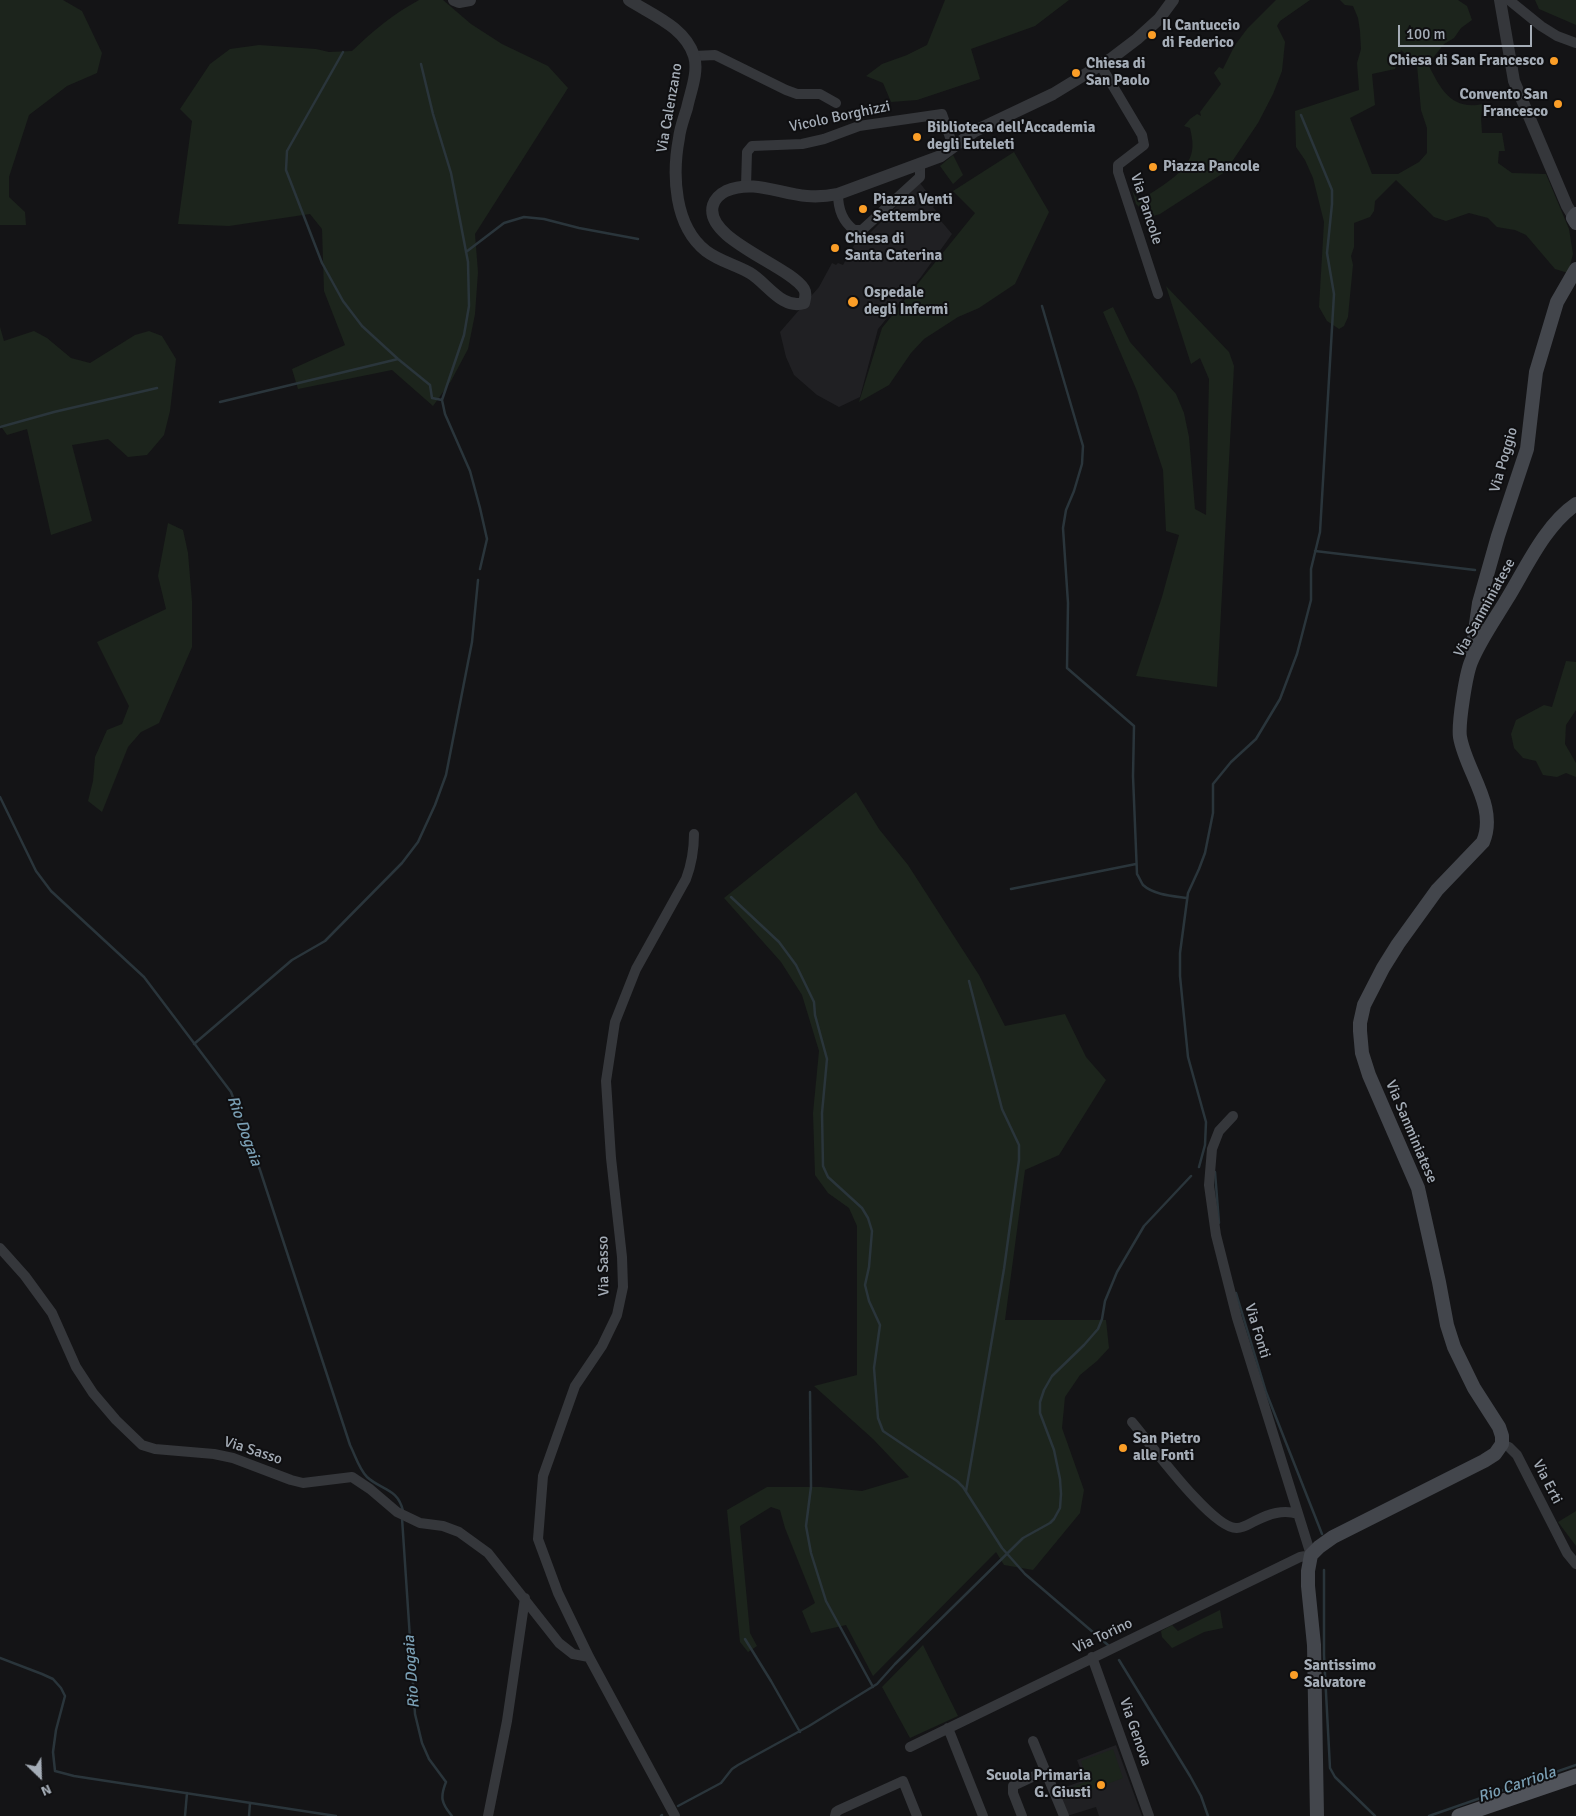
<!DOCTYPE html>
<style>
body{margin:0}
#map{position:relative;width:1576px;height:1816px;overflow:hidden;background:#141416;font-family:Signika,sans-serif}
canvas{display:block}
.north{position:absolute;left:15px;top:1751px;width:50px;height:50px;-webkit-text-stroke:4px #0f0f11;paint-order:stroke;rotate:156deg;font-size:14px;font-weight:700;line-height:20px;text-align:center;color:#a5adb7}
.north::after{content:'';display:block;margin:auto;width:18px;height:22px;background:#a5adb7;clip-path:polygon(50% 0,100% 100%,50% 72%,0 100%)}
.scale{position:absolute;left:1398px;top:25px;width:134px;height:22px;box-sizing:border-box;border:2px solid #a5adb7;border-top:0;padding-left:6px;font-size:15px;line-height:18px;white-space:nowrap;color:#a5adb7;-webkit-text-stroke:4px #0f0f11;paint-order:stroke}
</style>
<div id="map">
<canvas width="1576" height="1816"></canvas>
<div class="north">N</div>
<div class="scale">100 m</div>
</div>
<script>
const ctx = document.querySelector('canvas').getContext('2d');
ctx.lineJoin = 'round';
function fill(path, color) {
  ctx.fillStyle = color;
  ctx.fill(path, 'evenodd');
}
function strokePath(path, color, width, dash) {
  ctx.strokeStyle = color;
  ctx.lineWidth = width;
  ctx.lineCap = dash ? 'butt' : 'round';
  ctx.setLineDash(dash || []);
  ctx.stroke(path);
}
function drawText(font, color, halo, rows, align = 'center') {
  ctx.font = font + ' Signika,sans-serif';
  ctx.lineWidth = 4;
  ctx.setLineDash([]);
  ctx.textBaseline = 'middle';
  ctx.strokeStyle = halo;
  ctx.fillStyle = color;
  for (const [text, x, y, turn = 0] of rows) {
    ctx.save();
    ctx.translate(x, y);
    ctx.rotate((+turn || 0) * Math.PI / 180);
    ctx.textAlign = isNaN(turn) ? turn : align;
    if (halo) ctx.strokeText(text, 0, 0);
    ctx.fillText(text, 0, 0);
    ctx.restore();
  }
}
fill(new Path2D(`
 M920,183l16,21 -3,3 5,6 -2,2 16,19 -31,43 -43,52 -18,68 -21,10 -22,-12 -23,-20 -8,-18 -6,-25 39,-45 13,-24 4,2 2,-2 5,2 14,-25 4,2z
 M1116,1745l26,71h-43l-3,-9 -29,9 -10,-26 28,-10 -8,-20z`), '#202023');
fill(new Path2D(`
 M0,0h63l19,11 20,42 -5,20 -30,13 -38,29 -20,62v20l16,15 1,13h-26z
 M419,0h24l28,24 31,20 46,22 20,22 -93,146 3,38 -3,42 -7,35 -17,32 -18,25 -41,-36 -94,19 -6,-20 53,-24 -21,-54 -2,-62 -12,-15 -81,12 -51,-2 14,-103 -12,-12 30,-45 20,-15 29,-4 57,4 13,3 23,-1c21,-20 41,-37 67,-51z
 M945,0h124l-34,26 -64,23 9,30 -63,21 -26,2 -8,-19 -17,-7 16,-12 25,-9 20,-10z
 M1276,0h34l-30,21 -3,5 8,16 -3,29 -9,23 -15,29 -33,49 -65,42 -10,3 -14,-13 -4,-14 4,7 6,2c15,-10 44,-26 49,-44 3,-9 1,-18 -1,-27l-6,-2 6,-7 7,-5 4,2 -1,-4 21,-28 -7,-11 5,-6 4,2 12,-24 12,-16z
 M1340,0h118l9,6 5,14 -11,8 -7,10 -10,6 -16,20c12,24 23,47 55,40l-2,14 1,15h20l3,18h-6l-1,12 14,10 34,1 23,55 4,25 -5,19 -13,-4 -29,-34 -11,-5 -18,-3 -9,-9 -19,-5 -23,8 -12,-4 -38,-37 -21,21 -1,10 -4,6 -16,6v24l-3,9 2,9 -4,41 -1,11 -4,9 -5,3 -12,-8 -8,-14 5,-85 -11,-44 -8,-18 -9,-13 -1,-36 64,-21 -2,-27 4,-14 -1,-18 -2,-13 -5,-12 -8,-1zM1401,50l16,15 4,45 6,18v25l-8,9 -21,12h-26l-22,-56 25,-13 -3,-31 23,-5z
 M1535,0h41v25l-37,-16z
 M1014,152l35,60 -34,72 -36,24 -21,9 -34,22 -13,14 -22,32 -30,17 23,-74 93,-115 -22,-22z
 M953,155l10,20 -10,9 -13,-18z
 M1166,286l63,66 5,14 -17,321 -81,-11 26,-79 17,-62 -13,-4 -3,-61 -26,-79 -34,-79 10,-5 17,35 46,52 8,19 5,24 6,72 11,6 3,-136 -9,-21 -9,6z
 M0,327l4,14 30,-10 13,7 24,20 19,5 45,-28 14,-4 13,5 14,23 -6,52 -6,24 -17,20 -19,2 -20,-18 -36,6 20,76 -41,14 -24,-106 -20,6 -7,-10z
 M168,523l15,7 5,23 4,48v46l-33,76 -18,9 -13,15 -26,65 -14,-11 5,-20 2,-24 12,-27 15,-6 7,-18 -32,-64 69,-33 -8,-33z
 M1566,661l10,1v48l-10,15 -1,19 11,19v14l-10,-4 -9,4 -14,-2 -7,-14 -13,-3 -9,-10 -3,-14 5,-14 28,-15 8,2z
 M856,792l23,37 29,36 71,110 26,51 60,-12 21,43 20,23 -47,75 -34,15 -20,150h101l3,28 -12,13 -17,14 -15,22 -3,31 22,62 -4,23 -47,57 -29,-5 -8,-13 -123,124 -27,-51 -35,8 -9,-22 13,-8 -30,-75 -5,-18 -9,-3 -31,19 10,107 7,13 -9,6 -8,-10 -13,-132 40,-23h54l41,4 47,-14 -36,-38 -59,-53 43,-11v-149l-8,-18 -21,-15 -13,-18 -2,-62 6,-62 -17,-56 -21,-33 -57,-64z
 M1576,1511v35l-18,-24z
 M1220,1610l3,18 -19,4 -32,16 -10,-11 -1,-6 11,-6 6,6z
 M923,1645l35,71 -48,22 -28,-51z
 M1113,1749l10,29 -58,22 -3,-9 26,-10 -7,-20z`), '#1c241c');
strokePath(new Path2D(`
 M343,52l-56,99 -1,19 36,93 21,38 19,25 36,33 32,26 2,13 10,2 3,14 25,57 10,37 7,31 -7,30
 M421,64l12,50 18,59 17,89 1,44 -5,29 -22,65
 M466,252l38,-29 20,-6 20,2 35,9 59,11
 M1042,306l41,140 -1,18 -8,27 -8,19 -3,18 5,75 -1,65 67,58 -1,50 4,98c2,3 4,8 6,11 11,10 30,11 44,13
 M220,402l178,-43
 M0,427l54,-15 103,-24
 M1315,551l160,19
 M0,797l36,74 15,20 93,86 87,115 29,78 90,275c5,10 9,24 17,32 14,13 31,11 36,34
 M1011,889l125,-25
 M731,897l48,45 17,23 18,37 1,13 12,44 -5,54 1,53 5,11 34,31 6,10 4,13 -3,36 -4,18 4,16 11,24 -6,43 4,50 5,13 74,50 6,6 39,61 23,26 83,71
 M194,1044l98,-84 33,-19 77,-78 16,-21 17,-37 11,-30 26,-133 6,-62
 M1199,1167l6,-22 1,-23 -18,-65 -8,-81v-23l8,-60 11,-24 6,-16 8,-40v-29l18,-22 25,-23 24,-40 17,-45 14,-54v-31l9,-37 14,-238 -7,-41 5,-49v-14l-31,-75
 M1215,1172l4,51
 M1236,1293l30,99 56,142
 M810,1392l1,95 -5,39 5,27 15,48 47,86
 M966,1491l38,-222 15,-109v-15l-17,-36 -33,-128
 M402,1518l13,196 7,29 7,16 17,23c-6,15 -5,21 6,34
 M1324,1570v85l6,113 5,9 40,39
 M745,1639l26,42 29,51
 M0,1658l42,16 11,5 8,9 4,8 -9,34 -3,22 2,19 19,5 262,40
 M1119,1660l71,116 11,20 7,20
 M678,1806l43,-23 11,-14 6,-4 71,-39 68,-42 18,-20 128,-126 27,-15 4,-4 6,-11 1,-14 -1,-15 -6,-29 -14,-37v-11l4,-12 8,-14 32,-31 14,-16 4,-10 3,-18 12,-29 27,-46 47,-50
 M185,1816l2,-23
 M249,1816l1,-13
 M661,1816l1,-1
 M1429,1816l147,-51`), '#2a353b', 2.5);
strokePath(new Path2D(`
 M1509,0l32,26 16,10 19,7
 M694,56l21,-1 71,35 11,4h23l16,9
 M1101,66l41,69 2,10 -26,20v7l40,122
 M746,186l1,-34 5,-6 50,-2 22,-5 35,-13 83,-12 11,32
 M838,194c0,13 4,27 16,36h8l58,-53v-13
 M0,1248l25,28 27,37 24,54 17,26 23,27 26,25 13,4 59,5 19,4 58,22 12,3 49,-6 18,12 27,23 23,11 23,3 16,6 29,21 71,90 14,11 16,3
 M1132,1422c18,21 81,108 105,106 7,0 12,-4 18,-7 14,-7 28,-12 43,-7
 M1502,1444l7,3 8,8 50,98 9,11
 M1092,1657l57,159
 M948,1728l35,88
 M1033,1741l31,75
 M910,1747l390,-190 11,-2 -74,-237 -21,-83 -7,-50 3,-36 7,-18 14,-15
 M488,1816l19,-95 18,-123
 M675,1816l-86,-159 -31,-64 -20,-54 5,-63 32,-90 27,-40 15,-31 6,-28 -1,-30 -11,-99 -5,-77 9,-59 21,-53 50,-90c6,-16 8,-29 8,-45
 M835,1816l1,-4 3,-2 64,-29 14,35
 M1022,1816l-9,-23v-7l32,-15`), '#35373b', 10);
strokePath(new Path2D(`
 M454,0l5,2 11,-2
 M629,0c23,15 56,27 65,56 5,16 -4,37 -7,52 -3,10 -7,20 -8,30 -7,37 -5,88 27,113 13,10 30,14 44,22 17,10 32,37 54,30 1,-5 3,-9 0,-14 -15,-24 -101,-50 -91,-84 2,-6 7,-11 13,-14 28,-12 53,3 81,5 11,1 21,0 31,-2l103,-38 34,-25 78,-37 59,-36 25,-19 22,-20 14,-19
 M1500,0l14,81 53,125 6,10`), '#35373b', 12);
strokePath(new Path2D(`
 M1576,214l-3,4 3,5
 M1472,652l7,-49 19,-67 29,-87 9,-77 21,-70 19,-33
 M1317,1816l-3,-171 -6,-59v-15l3,-16 8,-8 14,-10 151,-76 11,-7 7,-10v-8l-3,-9 -25,-39 -20,-41 -7,-22 -8,-43 -21,-94 -49,-113 -7,-22 -2,-22v-8l4,-18 19,-37 15,-24 39,-54 46,-48c15,-36 -17,-70 -23,-105 -2,-13 6,-63 11,-75 9,-22 24,-43 36,-63 19,-31 38,-74 69,-95`), '#43464c', 14);
strokePath(new Path2D(`
 M1459,1816l117,-40`), '#51545b', 15);
for (const [x, y, r, color] of [
 [1152,35,5,"#fb9e27"],
 [1554,61,5,"#fb9e27"],
 [1076,73,5,"#fb9e27"],
 [1558,104,5,"#fb9e27"],
 [917,137,5,"#fb9e27"],
 [1153,167,5,"#fb9e27"],
 [863,209,5,"#fb9e27"],
 [835,248,5,"#fb9e27"],
 [853,302,6,"#fb9e27"],
 [1123,1448,5,"#fb9e27"],
 [1294,1675,5,"#fb9e27"],
 [1101,1785,5,"#fb9e27"]
]) {
  const dot = new Path2D();
  dot.arc(x, y, r, 0, 2 * Math.PI);
  ctx.fillStyle = color;
  ctx.fill(dot);
  strokePath(dot, '#0f0f11', 2);
}
drawText('bold 15px', '#a5adb7', '#0f0f11', [
 ["Il Cantuccio",1162,26],
 ["di Federico",1162,43],
 ["Chiesa di San Francesco",1544,61,"right"],
 ["Chiesa di",1086,64],
 ["San Paolo",1086,81],
 ["Convento San",1548,95,"right"],
 ["Francesco",1548,112,"right"],
 ["Biblioteca dell'Accademia",927,128],
 ["degli Euteleti",927,145],
 ["Piazza Pancole",1163,167],
 ["Piazza Venti",873,200],
 ["Settembre",873,217],
 ["Chiesa di",845,239],
 ["Santa Caterina",845,256],
 ["Ospedale",864,293],
 ["degli Infermi",864,310],
 ["San Pietro",1133,1439],
 ["alle Fonti",1133,1456],
 ["Santissimo",1304,1666],
 ["Salvatore",1304,1683],
 ["Scuola Primaria",1091,1776,"right"],
 ["G. Giusti",1091,1793,"right"]
], 'left');
drawText('15px', '#a5adb7', '#0f0f11', [
 ["Via Calenzano",670,108,-80],
 ["Vicolo Borghizzi",840,117,-12],
 ["Via Pancole",1146,209,72],
 ["Via Poggio",1504,460,-74],
 ["Via Sanminiatese",1485,608,-61],
 ["Via Sanminiatese",1411,1132,67],
 ["Via Sasso",604,1266,-91],
 ["Via Fonti",1257,1331,73],
 ["Via Sasso",253,1451,18],
 ["Via Erti",1547,1482,63],
 ["Via Torino",1103,1636,-25],
 ["Via Genova",1135,1732,71]
]);
drawText('italic 16px', '#7a9fb4', '#0f0f11', [
 ["Rio Dogaia",244,1131,70],
 ["Rio Dogaia",412,1672,-94],
 ["Rio Carriola",1517,1785,-19]
]);
</script>
